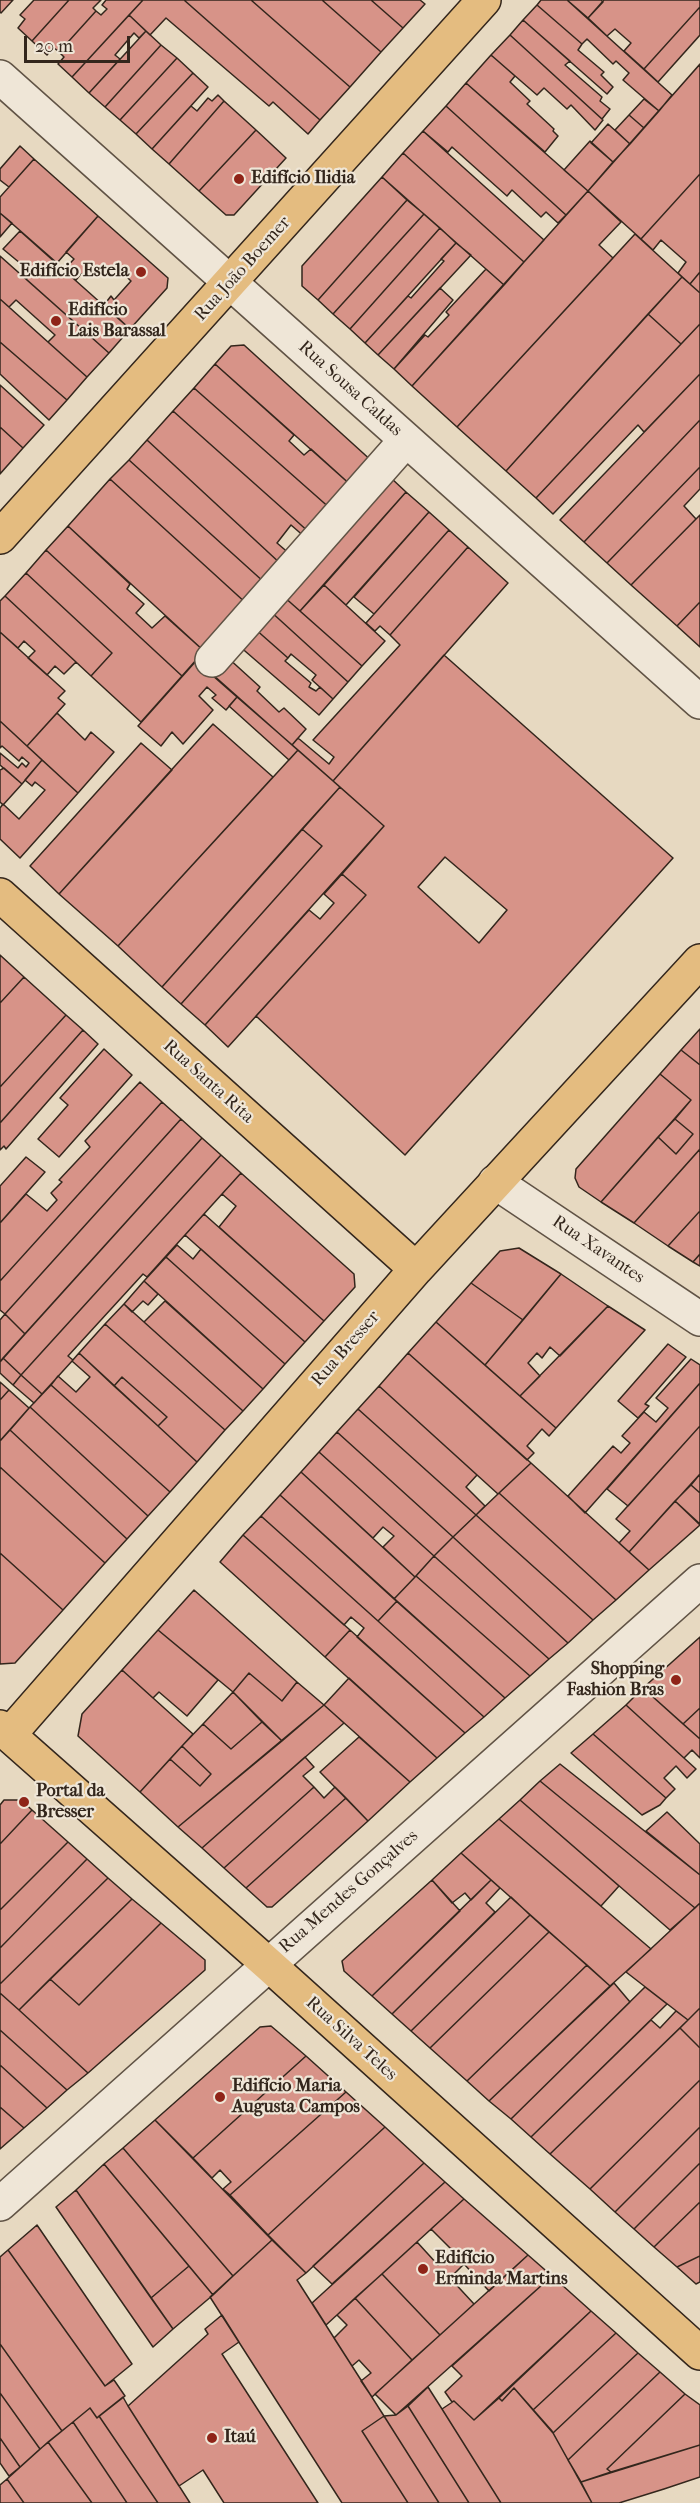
<!DOCTYPE html>
<meta charset="utf-8">
<style>
body{margin:0}
#map{position:relative;width:700px;height:2503px;overflow:hidden;background:#e7d9c1;font-family:"IM FELL French Canon",serif}
canvas{display:block}
.scale{position:absolute;left:24px;top:36px;width:106px;height:27px;box-sizing:border-box;border:3px solid #33261c;border-top:0;padding-left:8px;font-size:18px;line-height:21px;white-space:nowrap;color:#33261c;-webkit-text-stroke:4px #efe6d7;paint-order:stroke}
</style>
<div id="map">
<canvas width="700" height="2503"></canvas>
<div class="scale">20 m</div>
</div>
<script>
const ctx = document.querySelector('canvas').getContext('2d');
ctx.lineJoin = 'round';
function fill(path, color) {
  ctx.fillStyle = color;
  ctx.fill(path, 'evenodd');
}
function strokePath(path, color, width, dash) {
  ctx.strokeStyle = color;
  ctx.lineWidth = width;
  ctx.lineCap = dash ? 'butt' : 'round';
  ctx.setLineDash(dash || []);
  ctx.stroke(path);
}
function drawText(font, color, halo, rows, align = 'center') {
  ctx.font = font + ' "IM FELL French Canon",serif';
  ctx.lineWidth = 4.5;
  ctx.setLineDash([]);
  ctx.textBaseline = 'middle';
  ctx.strokeStyle = halo;
  ctx.fillStyle = color;
  for (const [text, x, y, turn = 0] of rows) {
    ctx.save();
    ctx.translate(x, y);
    ctx.rotate((+turn || 0) * Math.PI / 180);
    ctx.textAlign = isNaN(turn) ? turn : align;
    if (halo) ctx.strokeText(text, 0, 0);
    ctx.fillText(text, 0, 0);
    ctx.restore();
  }
}
const building = new Path2D(`
 M0,0h13l-12,13 -1,-1z
 M34,0h35l-37,41 -14,-13 7,-9 -5,-4z
 M69,0h32l-8,8 3,3 -37,41 -6,-5 -6,8 -15,-14z
 M106,0h37l-71,77 -14,-13 6,-7 -5,-5 37,-41 5,4 6,-6 -5,-4z
 M143,0h41l136,120 -12,14 -35,-32 -4,4 -103,-88 -16,17 -21,-20z
 M184,0h67l99,87 -30,33z
 M251,0h71l59,52 -31,35z
 M322,0h49l32,28 -22,24z
 M371,0h49l5,4 -22,24z
 M541,0h26l105,95 -13,16 -36,-31 6,-7 -13,-12 -3,3 -26,-25 -5,5 -45,-39z
 M567,0h34l2,2 -15,16z
 M604,0h96v7l-56,62 -20,-18 7,-8 -16,-14 -8,7 -19,-18z
 M537,5l45,39 -4,6 26,22 -3,3 12,12 -6,7 -84,-74z
 M700,7v28l-42,47 -14,-13z
 M129,15l17,16 -7,7 -5,-5 -19,22 5,4 -31,34 -17,-16z
 M523,20l47,41 -5,4 37,32 -2,4 10,8 -8,10 -92,-84z
 M146,31l15,14 -56,62 -16,-14z
 M510,35l93,85 -8,10 -24,-25 -4,4 -23,-21 -7,7 -46,-40z
 M161,45l16,13 -57,62 -15,-13z
 M491,55l24,21 -5,6 20,19 -3,3 27,25 -1,2 5,5 -13,16 -79,-69z
 M177,58l16,15 -57,61 -16,-14z
 M700,64v110l-59,65 -53,-48z
 M193,73l15,14 -56,62 -16,-15z
 M466,83l122,108 -22,24 -120,-109z
 M218,95l6,6 -55,63 -17,-15 39,-43 6,5 11,-13 4,3z
 M644,99l15,12 -15,17 -15,-13z
 M224,101l32,29 -57,61 -30,-27z
 M446,106l120,109 -8,8 -12,-11 -5,5 -29,-27 -5,6 -55,-49 -4,5 -25,-21z
 M629,115l15,13 -14,16 -15,-14z
 M608,124l22,20 -17,18 -22,-19z
 M256,130l30,28 -52,57h-8l-27,-24z
 M423,131l121,109 -20,22 -121,-109z
 M590,141l23,21 -25,29 -24,-21z
 M20,146l14,13 -25,28 -9,-7v-11z
 M403,153l121,109 -20,23 -122,-108z
 M34,159l64,57 -41,47 -57,-50v-16z
 M700,174v98l-10,12 -12,-11 8,-11 -25,-22 -8,10 -12,-11z
 M382,177l25,23 -89,100 -16,-14v-20z
 M588,191l33,31 -22,23 14,13 -156,169 -45,-41z
 M407,200l17,14 -91,100 -15,-14z
 M0,213l12,10 -12,14z
 M424,214l16,14 -90,101 -17,-15z
 M98,216l70,62 -1,10 -37,41 -26,-24 7,-9 3,4 17,-19 -16,-15 -8,9 -9,-8 -8,8 -9,-1 -5,6 -12,-10 10,-11 -8,-7z
 M440,228l16,15 -91,100 -15,-14z
 M20,231l110,98 -21,24 -83,-74 6,-6 -29,-24z
 M635,234l47,43 -176,194 -49,-44z
 M456,243l15,12 -93,100 -13,-12 43,-47 3,2 33,-37 -3,-2z
 M0,256l109,97 -22,24 -39,-35 7,-7 -39,-35 -7,7 -9,-8z
 M486,269l18,16 -92,101 -18,-17 31,-34 3,2 21,-22 -3,-3z
 M700,272v21l-10,-9z
 M682,277l18,16v31l-19,20 -33,-30z
 M440,288l13,12 -59,69 -16,-14z
 M0,299l87,78 -20,23 -67,-58z
 M648,314l33,30 -145,154 -30,-27z
 M700,324v50l-56,58 -6,-7 -85,89 -17,-16z
 M0,342l67,58 -18,20 -49,-46z
 M244,345l130,118 -21,24 -138,-123 16,-18z
 M215,364l79,71 -5,6 15,14 7,-6 42,38 -21,23 -138,-122z
 M700,374v46l-116,122 -24,-22z
 M0,385l44,40 -21,23 -23,-21z
 M194,388l138,122 -22,23 -137,-122z
 M173,411l137,122 -4,5 -15,-13 -14,18 14,12 -9,10 -135,-125z
 M700,420v47l-93,96 -23,-21z
 M0,427l23,21 -23,26z
 M147,440l135,125 -17,18 -136,-123z
 M129,460l136,123 -18,21 -137,-125z
 M700,467v22l-16,17 12,13 -65,66 -24,-22z
 M391,478l15,14 -106,119 -17,-15z
 M110,479l137,125 -43,47 -136,-125z
 M406,492l23,20 -83,93 -22,-20z
 M429,512l20,18 -75,84 -20,-17z
 M700,515v87l-23,24 -46,-41z
 M68,526l62,58 -3,5 17,15 -8,9 16,15 13,-12 39,35 -22,25 -136,-126z
 M449,530l19,17 -78,88 -10,-9 -5,5 -9,-8z
 M468,547l40,36 -175,198 -41,-36 6,-7 31,26 5,-7 -21,-17 87,-95 -10,-10z
 M46,550l136,126 -41,46 -50,-46 21,-23 -86,-80z
 M26,573l86,80 -21,23 -86,-80z
 M324,585l61,56 -23,25 -62,-55z
 M5,596l71,66 -12,12 -9,-8 -8,9 -19,-17 7,-7 -11,-10 -6,7 -18,-16v-31z
 M283,596l79,70 -14,16 -79,-72z
 M700,602v45l-23,-21z
 M269,610l79,72 -15,17 -21,-19 4,-5 -25,-21 -3,4 -34,-30z
 M254,628l34,30 -3,3 26,22 -2,4 7,4 4,-4 13,12 -14,16 -81,-70z
 M0,632l65,59 -7,7 7,6 -38,42 -27,-25z
 M444,655l229,203 -268,297 -149,-139 110,-121 -24,-21 42,-48 -51,-45zM445,857l62,53 -28,33 -61,-56z
 M227,657l33,30 -3,4 22,21 5,-4 22,21 -14,16 -80,-71z
 M196,661l41,36 -11,13 -14,-12 4,-3 -9,-8 -8,9 14,14 -30,34 -11,-12 -11,14 -23,-20z
 M237,697l61,53 -9,10 -60,-54z
 M57,713l28,27 6,-8 23,20 -36,41 -51,-47z
 M0,721l42,39 -20,24 -22,-19v-12l18,15 4,-5 4,4 3,-4 -7,-6 -3,4 -17,-15 -2,2z
 M213,724l60,53 -155,169 -59,-52z
 M141,743l31,27 -113,124 -29,-28z
 M298,750l42,37 -178,200 -44,-41z
 M42,760l36,33 -58,65 -20,-19v-31l3,-4 16,15 26,-29 -10,-8 -3,4 -7,-6z
 M4,768l18,16 -19,21 -3,-3v-32z
 M340,787l44,39 -179,199 -24,-21 141,-158 -20,-17z
 M302,829l20,17 -141,158 -19,-17z
 M342,874l24,21 -138,152 -23,-22 104,-115 11,9 14,-16 -10,-9z
 M0,955l24,22 -24,26z
 M24,977l42,38 -66,72v-84z
 M66,1015l17,15 -83,93v-36z
 M700,1029v36l-19,-15z
 M83,1030l15,14 -92,105 -2,-3 -4,4v-27z
 M104,1049l28,26 -73,82 -21,-18 30,-34 -8,-7z
 M681,1050l19,15v84l-66,74 -33,-21 57,-65 18,17 17,-20 -18,-15 16,-19 -31,-26z
 M660,1074l31,26 -90,102 -22,-15 -4,-9 1,-9z
 M140,1082l22,20 -162,179v-58l26,-29 21,17 10,-11 -6,-7 11,-11 -3,-2 31,-33 -5,-6z
 M162,1102l19,17 -176,195 -5,-4v-29z
 M181,1119l21,19 -177,196 -20,-20z
 M675,1119l18,15 -17,20 -18,-17z
 M202,1138l19,17 -200,220 -18,-17z
 M700,1149v62l-32,35 -34,-23z
 M221,1155l20,18 -94,104 -4,-3 -75,82 5,4 -31,34 -21,-19z
 M26,1157l19,15 -45,51v-37z
 M241,1173l113,101 1,13 -31,34 -105,-94 17,-21 -14,-12z
 M700,1211v43l-7,8 -25,-16z
 M204,1214l120,107 -19,21 -120,-107z
 M177,1245l16,14 8,-10 104,93 -20,22 -119,-107z
 M519,1248l42,26 -38,46 -52,-37 29,-32z
 M700,1254v12l-7,-4z
 M166,1257l119,107 -22,25 -119,-108z
 M561,1274l47,32 -48,50 -10,-9 -8,11 -5,-5 -9,10 12,13 -20,20 -35,-31z
 M144,1281l14,13 -10,11 -5,-4 -11,11 -8,-8z
 M471,1283l52,37 -38,45 -49,-43z
 M165,1301l98,88 -20,22 -99,-89z
 M124,1304l119,107 -18,19 -120,-106z
 M608,1306l37,24 -89,98 -36,-32z
 M5,1314l20,20 -25,28v-42z
 M436,1322l120,106 -7,8 -7,-7 -15,17 7,7 -7,7 -119,-107z
 M105,1324l120,106 -28,32 -39,-36 9,-9 -45,-40 -8,9 -35,-33z
 M668,1344l18,13 -41,47 4,2 -11,12 -20,-17z
 M79,1353l118,109 -27,30 -119,-107 7,-9 18,16 14,-15 -18,-16z
 M408,1353l123,110 -33,31 -119,-108z
 M3,1358l18,17 -8,10 -13,-12v-11z
 M691,1359l9,6v18l-115,130 -17,-17 45,-50 8,7 9,-10 -8,-7 22,-24 12,10 12,-14 -12,-10z
 M21,1375l21,19 -8,9 -21,-18z
 M122,1377l45,40 -9,9 -44,-40z
 M0,1382l9,8 -9,10z
 M700,1383v43l-72,80 -21,-17z
 M51,1385l119,107 -22,24 -118,-109z
 M379,1386l98,89 -11,12 19,19 -9,9 -118,-106z
 M9,1390l20,18 -29,33v-41z
 M30,1407l118,109 -21,23 -117,-109z
 M358,1409l118,106 -23,22 -116,-105z
 M700,1426v48l-71,78 -10,-9 11,-12 -14,-12z
 M10,1430l117,109 -22,24 -105,-96v-26z
 M337,1432l116,105 -19,19 -115,-104z
 M319,1452l115,104 -19,21 -32,-30 11,-11 -11,-9 -10,11 -72,-66z
 M531,1463l118,107 -33,30 -117,-107z
 M0,1467l105,96 -42,47 -63,-57z
 M301,1472l114,105 -21,22 -114,-104z
 M700,1474v19l-9,-8z
 M691,1485l9,8v31l-25,-23z
 M499,1493l117,107 -23,20 -117,-105z
 M280,1495l117,106 -19,20 -117,-105z
 M675,1501l25,24 -51,45 -20,-18z
 M476,1515l117,105 -25,23 -115,-106z
 M261,1516l117,105 106,96 -19,16 -108,-96 7,-9 -13,-11 -7,8 -101,-90z
 M243,1535l107,95 -25,27 -105,-95z
 M453,1537l115,106 -19,16 -115,-103z
 M0,1553l63,57 -48,53 -15,1z
 M434,1556l115,103 -19,17 -114,-100z
 M416,1576l114,100 -25,22 -111,-99z
 M194,1590l103,92 -15,19 -33,-28 -16,19 -75,-62z
 M397,1601l108,97 -21,19 -106,-96z
 M158,1630l60,50 -31,36 -28,-24 -6,6 -31,-28z
 M350,1630l115,103 -28,25 -112,-101z
 M700,1637v71l-17,16 -40,-36z
 M122,1670l71,64 -53,58 -62,-56 4,-22z
 M249,1673l33,28 15,-19 27,23 -42,36 -49,-49z
 M349,1678l88,80 -27,24 -86,-77z
 M643,1688l57,51v19l-8,-8 -8,8 -58,-53z
 M233,1692l29,30 -31,27 -28,-25z
 M324,1705l20,18 -142,125 -24,-21z
 M626,1705l70,64 -9,9 -11,-12 -12,12 11,11 -9,9 -73,-64z
 M700,1708v31l-17,-15z
 M262,1722l20,19 -104,86 -38,-35 30,-33 30,27 11,-12 -29,-28 21,-22 28,25z
 M593,1734l73,64 -6,7 -18,10 -71,-62z
 M359,1737l51,45 -42,39 -48,-49z
 M182,1746l29,28 -11,12 -30,-27z
 M305,1757l9,10 -11,9 11,11 -90,81 -22,-20z
 M560,1764l140,111v28l-5,5 -155,-127z
 M540,1781l155,127 -25,22 -150,-130z
 M314,1787l10,11 11,-11 11,11 -100,90 -22,-20z
 M346,1798l22,23 -60,54 -36,32h-5l-21,-19z
 M4,1800h17l11,10 -32,34v-39z
 M520,1800l99,86 -18,20 -102,-87z
 M32,1810l36,32 -68,68v-66z
 M667,1812l33,32v31l-54,-44z
 M499,1819l152,130 -41,37 -149,-133z
 M68,1842l19,17 -87,89v-38z
 M461,1853l30,27 -20,20 -6,-7 -13,10 -20,-23z
 M87,1859l21,19 -108,106v-36z
 M108,1878l24,21 -113,111 -19,-17v-9z
 M432,1880l28,31 -88,85 -28,-25 -2,-10z
 M491,1880l9,8 -14,15 9,9 -103,102 -20,-18z
 M511,1897l19,18 -119,116 -19,-17z
 M132,1899l29,24 -82,82 -29,-26z
 M700,1903v105l-12,12 -62,-48z
 M530,1915l19,17 -119,116 -19,-17z
 M161,1923l44,37v10l-117,103 -69,-63 31,-31 29,26z
 M549,1932l38,33 -120,116 -37,-33z
 M587,1965l23,21 -121,115 -22,-20z
 M614,1983l16,19 -119,117 -22,-18z
 M645,1987l22,17 -136,133 -20,-18z
 M0,1993l19,17 69,63 -21,17 -67,-60z
 M700,2008v40l-20,-20z
 M676,2011l12,9 -138,134 -19,-17 120,-117 9,8z
 M271,2026l35,30 -113,102 -38,-38 105,-93z
 M680,2028l20,20v32l-110,109 -40,-35z
 M0,2030l67,60 -20,18 -47,-43z
 M306,2056l40,36 -116,103 -7,-6 8,-7 -11,-12 -8,8 -19,-20z
 M0,2065l47,43 -23,20 -24,-21z
 M700,2080v47l-85,85 -25,-23z
 M346,2092l39,35 -117,108 -38,-40z
 M0,2107l24,21 -24,21z
 M155,2120l117,120 -39,36 -110,-128z
 M385,2127l39,36 -118,110 -38,-38z
 M700,2127v36l-66,66 -19,-17z
 M123,2148l110,128 -20,19 -109,-131z
 M424,2163l21,19 -113,102 -19,-18z
 M700,2163v39l-46,45 -20,-18z
 M104,2164l85,102 -38,32 -75,-108z
 M445,2182l19,17 -138,126 -14,-22z
 M76,2190l97,139 -20,18 -97,-140z
 M464,2199l64,56 -39,36 -25,-27 -14,14 24,26 -34,31 -58,-61 35,-32 21,23 15,-14 -22,-22z
 M700,2202v54l-23,11 -23,-20z
 M37,2225l95,139 -27,22 -97,-136z
 M272,2240l34,33 -9,7 87,136 -22,15 46,72h-66l-132,-206z
 M8,2250l97,136 9,-6 11,16 -28,22 -7,-10 -28,23 -62,-87v-87z
 M528,2255l24,21 -156,139 -21,-21z
 M700,2256v26l-4,2 -19,-17z
 M189,2266l24,29 -40,34 -22,-31z
 M382,2274l58,61 -28,25 -57,-62z
 M552,2276l39,35 -117,109 -20,-19 -2,1 -7,-10 17,-16 -10,-10z
 M355,2298l57,62 -40,37 -11,-16 10,-8 -12,-13 -7,6 -18,-28 13,-13 -10,-10z
 M591,2311l25,22 -83,77 -19,-22 -12,13 -3,-3z
 M222,2315l17,27 -17,12 96,149h-94l-21,-33 -24,16 -51,-80 80,-72 -3,-5z
 M616,2333l22,20 -85,80 -20,-23z
 M0,2344l62,87 -22,18 -40,-56z
 M638,2353l22,19 -92,88 -15,-27z
 M660,2372l25,22 -78,75 4,3 -30,10 -13,-22z
 M428,2387l14,22 59,94h-32l-61,-97z
 M514,2388l38,43 40,72h-91l-59,-94 12,-8 20,19 25,-22 3,3z
 M0,2393l40,56 -20,18 -20,-29z
 M685,2394l15,11v40l-89,27 -4,-3z
 M123,2397l5,9 62,97h-32l-59,-87z
 M408,2406l61,97h-30l-55,-87 12,-1z
 M90,2408l7,10 2,-2 59,87h-31l-54,-81z
 M384,2416l55,87h-31l-46,-72z
 M73,2422l54,81h-35l-44,-61z
 M0,2438l20,29 -11,9 -9,-13z
 M48,2442l44,61h-68l-17,-24z
 M700,2445v32l-36,12 -45,14h-27l-11,-21z
 M7,2479l17,24h-24v-18z`);
fill(building, '#d79388');
strokePath(building, '#33261c', 1.5);
const minor = new Path2D(`
 M0,77l700,625
 M212,660l194,-220
 M495,1182l205,137
 M0,2204l700,-623`);
const major = new Path2D(`
 M0,537l484,-537
 M0,895l416,374
 M0,1727l268,237 432,389
 M9,1735l407,-466 284,-308`);
strokePath(minor, '#605345', 36);
strokePath(major, '#33261c', 36);
strokePath(minor, '#efe6d7', 33);
strokePath(major, '#e4bc80', 33);
for (const [x, y, r, color] of [
 [239,179,6,"#8f2418"],
 [141,272,6,"#8f2418"],
 [56,321,6,"#8f2418"],
 [676,1680,6,"#8f2418"],
 [24,1802,6,"#8f2418"],
 [220,2097,6,"#8f2418"],
 [423,2269,6,"#8f2418"],
 [212,2438,6,"#8f2418"]
]) {
  const dot = new Path2D();
  dot.arc(x, y, r, 0, 2 * Math.PI);
  ctx.fillStyle = color;
  ctx.fill(dot);
  strokePath(dot, '#efe6d7', 2);
}
drawText('bold 18px', '#33261c', '#efe6d7', [
 ["Edifício Ilidia",251,179],
 ["Edifício Estela",129,272,"right"],
 ["Edifício",68,311],
 ["Lais Barassal",68,332],
 ["Shopping",664,1670,"right"],
 ["Fashion Bras",664,1691,"right"],
 ["Portal da",36,1792],
 ["Bresser",36,1813],
 ["Edifício Maria",232,2087],
 ["Augusta Campos",232,2108],
 ["Edifício",435,2259],
 ["Erminda Martins",435,2280],
 ["Itaú",224,2438]
], 'left');
drawText('18px', '#33261c', '#efe6d7', [
 ["Rua João Boemer",243,269,-48],
 ["Rua Sousa Caldas",350,389,42],
 ["Rua Santa Rita",208,1082,42],
 ["Rua Xavantes",598,1250,34],
 ["Rua Bresser",346,1349,-49],
 ["Rua Mendes Gonçalves",349,1892,-41],
 ["Rua Silva Teles",351,2039,42]
]);
</script>
